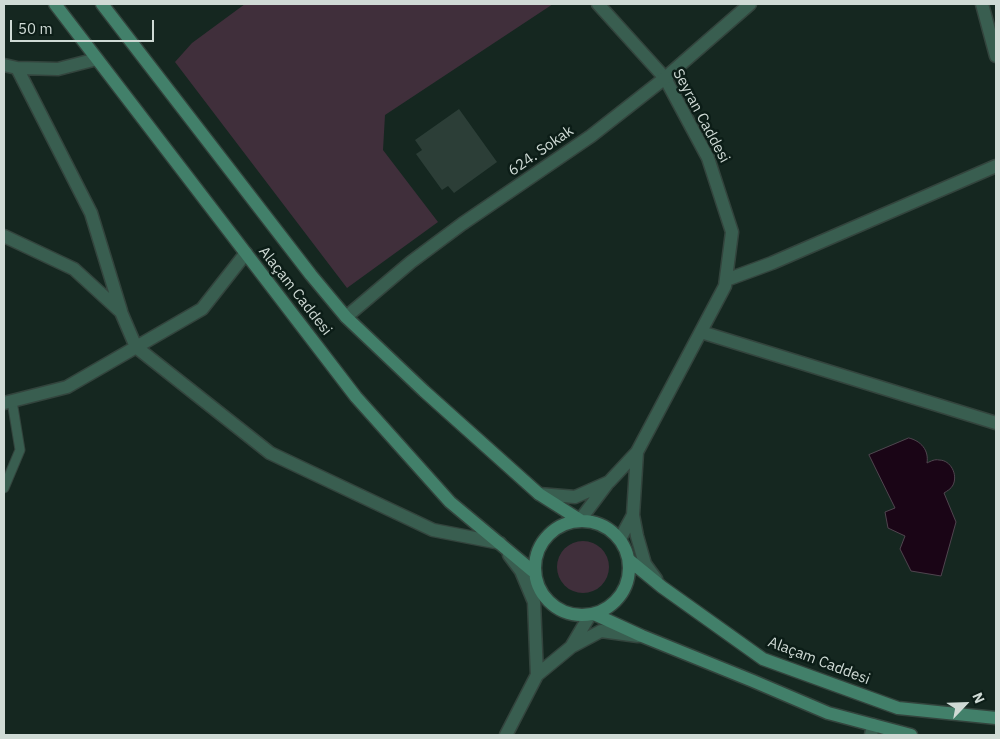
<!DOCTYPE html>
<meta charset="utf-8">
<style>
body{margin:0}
#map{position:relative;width:1000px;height:739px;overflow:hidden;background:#152720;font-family:"IBM Plex Sans",sans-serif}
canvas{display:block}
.frame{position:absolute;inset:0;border:5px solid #cfdad5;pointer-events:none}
.north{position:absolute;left:940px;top:679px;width:50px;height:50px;-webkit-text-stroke:4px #0c1d17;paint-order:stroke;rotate:66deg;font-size:14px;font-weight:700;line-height:20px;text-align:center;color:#cfdad5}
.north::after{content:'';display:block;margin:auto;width:18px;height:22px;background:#cfdad5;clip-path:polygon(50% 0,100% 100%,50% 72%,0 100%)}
.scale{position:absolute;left:10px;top:20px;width:144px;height:22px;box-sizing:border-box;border:2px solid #cfdad5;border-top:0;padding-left:6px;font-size:15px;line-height:18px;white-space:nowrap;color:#cfdad5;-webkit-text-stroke:4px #0c1d17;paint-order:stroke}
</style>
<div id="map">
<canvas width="1000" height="739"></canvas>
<div class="frame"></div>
<div class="north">N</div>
<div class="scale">50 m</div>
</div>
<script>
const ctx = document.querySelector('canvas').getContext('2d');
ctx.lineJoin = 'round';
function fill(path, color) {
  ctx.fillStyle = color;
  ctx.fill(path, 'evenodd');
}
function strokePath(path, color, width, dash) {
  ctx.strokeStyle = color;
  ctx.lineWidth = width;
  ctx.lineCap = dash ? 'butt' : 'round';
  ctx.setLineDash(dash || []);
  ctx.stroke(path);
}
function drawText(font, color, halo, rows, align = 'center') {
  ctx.font = font + ' "IBM Plex Sans",sans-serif';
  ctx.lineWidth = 5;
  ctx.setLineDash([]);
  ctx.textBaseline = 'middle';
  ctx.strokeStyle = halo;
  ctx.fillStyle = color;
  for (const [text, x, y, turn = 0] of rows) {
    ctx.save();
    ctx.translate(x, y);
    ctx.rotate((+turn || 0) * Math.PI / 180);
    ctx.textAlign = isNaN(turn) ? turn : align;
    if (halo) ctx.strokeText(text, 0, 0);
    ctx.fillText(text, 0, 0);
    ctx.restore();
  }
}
fill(new Path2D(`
 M245,4h308l-168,111 -2,35 55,72 -91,66 -172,-226 17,-19z
 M557 567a26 26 0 1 1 52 0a26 26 0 1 1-52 0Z`), '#402f3b');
const water = new Path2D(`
 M909,438c12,3 20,12 18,25 4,-2 8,-4 12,-3 12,0 19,15 14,25 -2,4 -6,6 -9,8l12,29 -15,54 -30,-5 -11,-22 5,-13 -17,-8 -3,-16 10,-4 -26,-53z`);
fill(water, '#1a0516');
strokePath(water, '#50454f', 1);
fill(new Path2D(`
 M459,109l38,53 -43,31 -6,-7 -6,4 -26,-36 6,-4 -7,-10z`), '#2c3e37');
const service = new Path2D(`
 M4,488l16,-38 -8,-49`);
const minor = new Path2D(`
 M982,4l14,52
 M4,65l13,3 41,1 39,-10
 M17,68l74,145 30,98
 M4,236l70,33 47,43 15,35 134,106 163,77 67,13
 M726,280l46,-17 224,-97
 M701,332l295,91
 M4,403l63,-16 135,-78 44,-56
 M637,452l-4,63 4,21 8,28 11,15
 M539,494l36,3 34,-15 28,-30 88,-166 7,-54 -24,-74 -43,-80 -67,-74
 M580,520l27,-36
 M620,539l13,-24
 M871,735l2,-10`);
const tertiary = new Path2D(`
 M346,317l65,-55 51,-38 129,-88 74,-58 85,-74
 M571,647l19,-32
 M537,675l34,-28 30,-16 37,5
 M506,735l31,-60 -3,-73 -13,-31 -12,-16`);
const secondary = new Path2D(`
 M55,4l301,393 94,105 85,71
 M102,4l209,271 35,42 78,74 115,103 41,26
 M535 568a47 47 0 1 1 94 0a47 47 0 1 1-94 0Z
 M629,560l33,27 101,72 135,49 98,10
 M594,614l48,22 111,45 75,32 83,22`);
strokePath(service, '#33443d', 11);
strokePath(minor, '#33443d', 15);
strokePath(tertiary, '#33443d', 15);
strokePath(secondary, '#33443d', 15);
strokePath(service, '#395e50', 9);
strokePath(minor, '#395e50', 12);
strokePath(tertiary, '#395e50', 12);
strokePath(secondary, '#42806a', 12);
drawText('15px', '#cfdad5', '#0c1d17', [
 ["Seyran Caddesi",701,116,62],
 ["624. Sokak",541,151,-35],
 ["Alaçam Caddesi",295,291,52],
 ["Alaçam Caddesi",819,661,21]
]);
</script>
